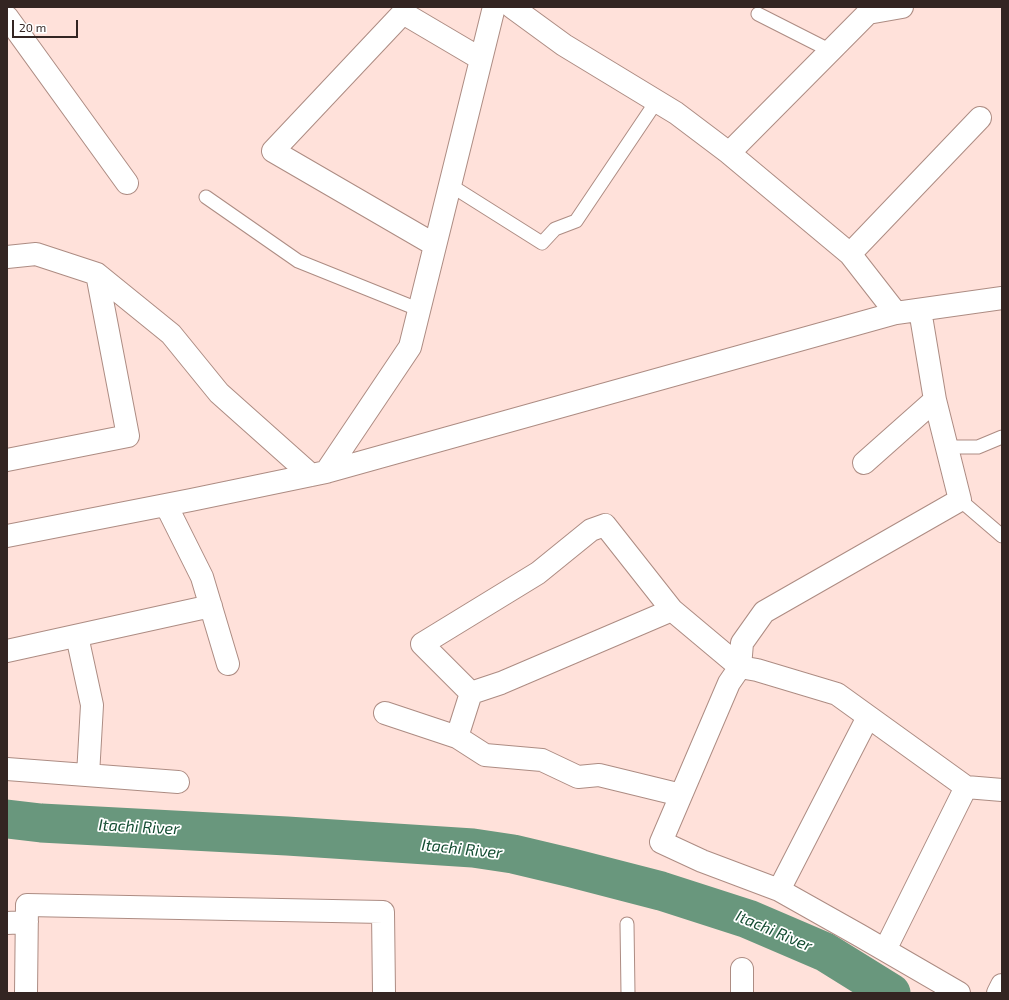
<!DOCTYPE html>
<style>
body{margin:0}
#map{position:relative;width:1009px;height:1000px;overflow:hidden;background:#ffe1da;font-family:"Exo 2",sans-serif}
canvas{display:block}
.frame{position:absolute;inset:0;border:8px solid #332522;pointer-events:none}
.scale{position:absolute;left:12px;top:20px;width:66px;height:18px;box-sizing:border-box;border:2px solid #332522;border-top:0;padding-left:5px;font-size:12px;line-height:14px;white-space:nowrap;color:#332522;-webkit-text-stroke:3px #fff;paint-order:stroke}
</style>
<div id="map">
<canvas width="1009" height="1000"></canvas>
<div class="frame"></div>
<div class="scale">20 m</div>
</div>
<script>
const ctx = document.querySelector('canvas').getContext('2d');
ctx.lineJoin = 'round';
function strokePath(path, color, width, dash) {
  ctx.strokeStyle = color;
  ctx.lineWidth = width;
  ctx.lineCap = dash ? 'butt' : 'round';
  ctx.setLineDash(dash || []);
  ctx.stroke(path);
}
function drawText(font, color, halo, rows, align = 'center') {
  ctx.font = font + ' "Exo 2",sans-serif';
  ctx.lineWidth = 3.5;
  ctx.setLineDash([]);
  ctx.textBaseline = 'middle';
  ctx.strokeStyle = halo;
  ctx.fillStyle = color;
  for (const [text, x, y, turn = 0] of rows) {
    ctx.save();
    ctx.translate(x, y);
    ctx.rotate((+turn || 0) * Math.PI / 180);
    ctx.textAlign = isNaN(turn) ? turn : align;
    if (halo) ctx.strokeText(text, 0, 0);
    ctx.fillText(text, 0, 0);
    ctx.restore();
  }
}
strokePath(new Path2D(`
 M7,819l34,4 246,13 186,12 40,6 59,14 89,23 87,28 77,33 66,41`), '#69977d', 39);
const service = new Path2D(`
 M758,14l73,37
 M450,185l92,58 13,-14 21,-8 80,-119
 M206,197l92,64 122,49
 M946,447h32l24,-10
 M960,500l42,36
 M627,924l1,69`);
const minor = new Path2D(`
 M512,7l52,38 112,68 53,40 121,101 46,59
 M7,17l120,166
 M729,153l139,-140 34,-6
 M435,245l-162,-94 130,-138 78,46
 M850,254l130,-136
 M7,257l29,-3 61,20 74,60 48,59 92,82
 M920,310l15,90
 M7,460l121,-24 -31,-162
 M326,472l84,-125 84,-340
 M166,505l36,72 26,87
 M7,536l184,-36 135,-28 570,-159 106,-15
 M77,636l15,69 -4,70
 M7,651l204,-45
 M740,667l2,-24 22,-31 196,-112 -25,-100 -71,63
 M471,693l-49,-49 116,-71 53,-43 14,-5 67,85
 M385,713l72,24
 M7,769l171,13
 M681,795l-82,-20 -21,2 -36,-17 -57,-5 -28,-18 14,-44 30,-10 171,-73 68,57
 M779,890l89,-173
 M7,923l20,-1
 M885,950l81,-163
 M742,969v24
 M26,993l1,-88 356,7 1,81
 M959,993l-100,-58 -80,-45 -77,-29 -41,-19 68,-159 11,-16 17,3 80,24 129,93 36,3
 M998,993l4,-8`);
strokePath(service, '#ad8c83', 15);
strokePath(minor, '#ad8c83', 24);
strokePath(service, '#fff', 13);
strokePath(minor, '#fff', 22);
drawText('italic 16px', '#134d32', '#fff', [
 ["Itachi River",139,827,3],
 ["Itachi River",462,849,6],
 ["Itachi River",774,931,23]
]);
</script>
